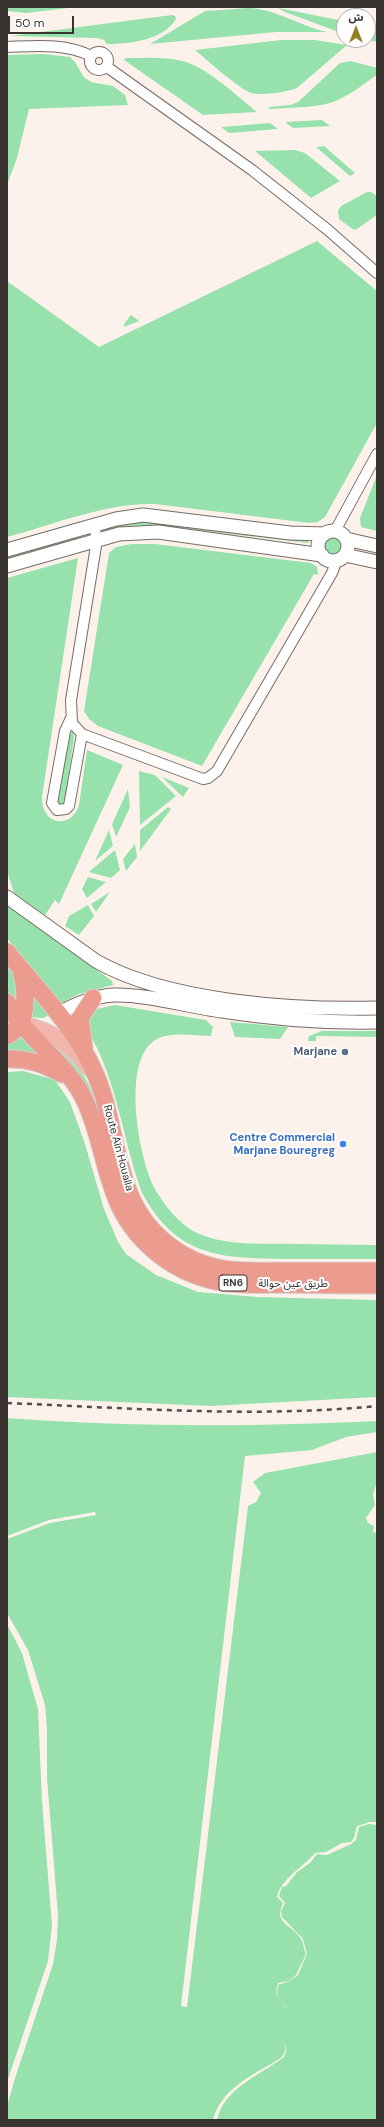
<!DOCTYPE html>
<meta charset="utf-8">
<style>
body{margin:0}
#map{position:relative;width:384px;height:2127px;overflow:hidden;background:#fdf2eb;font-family:"DM Sans","Noto Sans Arabic",sans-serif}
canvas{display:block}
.frame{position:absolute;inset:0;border:8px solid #3a3431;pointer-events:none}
.north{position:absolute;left:336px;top:8px;width:40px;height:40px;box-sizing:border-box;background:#fff;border:1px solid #b0aead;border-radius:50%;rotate:0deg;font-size:11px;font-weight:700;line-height:16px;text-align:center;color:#3a3431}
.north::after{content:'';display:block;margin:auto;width:14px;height:18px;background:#927f25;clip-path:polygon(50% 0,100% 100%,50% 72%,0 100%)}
.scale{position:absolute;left:8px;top:16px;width:66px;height:18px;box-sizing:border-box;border:2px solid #3a3431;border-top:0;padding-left:5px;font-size:12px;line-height:14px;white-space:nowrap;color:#3a3431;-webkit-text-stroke:3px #fff;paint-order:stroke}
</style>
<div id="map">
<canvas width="384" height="2127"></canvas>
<div class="frame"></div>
<div class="north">ش</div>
<div class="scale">50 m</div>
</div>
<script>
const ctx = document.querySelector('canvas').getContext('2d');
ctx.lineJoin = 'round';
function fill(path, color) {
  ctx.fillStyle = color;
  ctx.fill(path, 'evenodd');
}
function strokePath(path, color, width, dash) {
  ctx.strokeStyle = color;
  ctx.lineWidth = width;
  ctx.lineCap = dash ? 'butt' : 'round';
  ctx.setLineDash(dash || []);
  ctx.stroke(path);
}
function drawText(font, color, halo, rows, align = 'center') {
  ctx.font = font + ' "DM Sans","Noto Sans Arabic",sans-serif';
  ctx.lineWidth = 4;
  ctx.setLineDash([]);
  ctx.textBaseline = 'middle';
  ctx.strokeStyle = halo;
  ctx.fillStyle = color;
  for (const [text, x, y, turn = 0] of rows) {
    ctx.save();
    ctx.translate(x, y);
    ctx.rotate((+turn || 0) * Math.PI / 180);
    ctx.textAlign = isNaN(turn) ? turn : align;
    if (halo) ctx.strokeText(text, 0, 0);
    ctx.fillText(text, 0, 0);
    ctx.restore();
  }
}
fill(new Path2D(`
 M7,7h70l-51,6 -19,-2z
 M248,8c28,1 52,18 79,24h-51l-126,12 55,-33z
 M278,8l66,13v13l-59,-22z
 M172,15l3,1 1,3c-12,21 -47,25 -69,25l-3,-4 -7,-2 -87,-2z
 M368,25l9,2v15l-9,-2z
 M281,40h34l32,5 -50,43c-9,4 -37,8 -46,5 -13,-5 -44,-33 -56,-43z
 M43,54l27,3 5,5 9,15 7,5 22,4 12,9 3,10 -99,4 -12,49 -10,27v-130z
 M125,58c20,0 42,-2 61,4 24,8 51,34 71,50l-54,3 -79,-55z
 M351,61l26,7v7c-12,8 -24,18 -37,24 -20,10 -48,8 -71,10v-2l21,-2 8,-3 42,-39z
 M322,120l8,6 -37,2 -8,-6z
 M270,123l8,6 -49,4 -8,-6z
 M324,146l31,27 -5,3 -34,-29z
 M295,150l10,3 35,28 -29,17 -56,-47z
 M367,192h4l6,4v19l-20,14 -3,1 -15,-11 -1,-8 3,-5z
 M317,241l60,50v132l-52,94 -7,5 -9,1 -154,-19c-47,-2 -103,21 -148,33v-256l92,66z
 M131,315l8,6 -15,6v-3z
 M377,475v56l-16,-4 -1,-9z
 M135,521h18l154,19 2,3 -157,-18 -25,1 -18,5 -2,-2z
 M77,536v4l-70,20v-5z
 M325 546a8 8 0 1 1 16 0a8 8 0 1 1-16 0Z
 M132,544h23l156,19 6,4 1,8 -4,-1 -112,192 -104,-40 -9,-7 -5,-8 25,-158 7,-6z
 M78,558l-36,239c-1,28 29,33 37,8l8,-55 36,15 -64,139 -4,-4 -10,15 -31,-22 -7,-22v-293z
 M70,733h3l1,4 -9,64 -1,3 -5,1 -2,-2 11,-69z
 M139,771l16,4 21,21 -36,29z
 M162,777l27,11 -6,9z
 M128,789l2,18 -14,30 -4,-13z
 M168,807l3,2 -31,42v-21z
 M109,830l4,16 -18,15z
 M135,844l2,13 -11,14 -3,-12z
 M115,850l5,20 -9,8 -22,-6z
 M88,877l18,5 -19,16 -5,-9z
 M110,892l-14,20 -5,-8z
 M7,905l105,76 1,4 -34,9 -20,10 -52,-66z
 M88,905l6,11 -15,19 -14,-9 4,-10z
 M7,961l10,21v26l-10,-18z
 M31,993l21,21 -9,4 -14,-1z
 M115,1005l91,15 7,7 -2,9c-17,0 -38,-5 -54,3 -37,19 -18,119 -3,148 9,17 25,37 43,46 31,14 68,10 101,11 27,0 53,1 79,1v14c-31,0 -61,0 -92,0 -66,-1 -108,-2 -143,-66 -18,-49 -23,-100 -46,-147 -8,-15 -14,-20 -3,-36z
 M230,1022l58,5 -8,12 -45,-2z
 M322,1031h55v6l-61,-1v5h-8l1,-5z
 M23,1037l13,12 -3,7 -26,-2v-9z
 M52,1043c27,21 38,38 48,70h-2l-49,-67z
 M23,1071l32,9 15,22 15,42 19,65 14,33 8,12 30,21 42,17 60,5 119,3v97l-167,9 -203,-9v-325z
 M7,1418c123,9 247,9 370,3v11l-31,5 -34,13 -67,6 -64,550 6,1 61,-501 8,-4 5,-9 -8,-11 12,-9 112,-21v30l-4,12 2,11 -9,13 2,5 6,3 -1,6 4,1v289h-7l-13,4 -3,12 -3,4 -9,1 -16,9 -11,1c-11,13 -35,27 -38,44l6,6c-10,21 9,21 18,36 3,4 2,10 5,15l-10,21 -8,6 -10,2c-5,17 4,16 10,28l-11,-15 1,-11 11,-4 9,-6 9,-21 -4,-15 -21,-22 -1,-6 4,-8 -6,-7 3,-9 4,-1 11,-14 13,-9 7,-9 10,1 24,-11 5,-4 3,-13 10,-3 8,1v295h-160c7,-32 42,-44 67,-63l2,-5v-9l-1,9 -4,6c-26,16 -60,30 -68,62h-206v-14l8,-28 38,-114 4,-24 1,-25 -11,-137v-49l-2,-24 -17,-55 -21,-37v-74l43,-16 46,-8 -1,-3 -46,8 -42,16z
 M7,1624l15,29 16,56 4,92 10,125 -4,35 -41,121z`), '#97e2ac');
const minor = new Path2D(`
 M7,47c29,-1 58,-4 84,9
 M90 61a9 9 0 1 1 18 0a9 9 0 1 1-18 0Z
 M107,67l145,103 76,60 49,43
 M94,525l3,15 -26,160 1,23 10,11 121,45 5,-1 9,-7 115,-198 5,-13
 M335,531l42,-77
 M71,718l-6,13 -13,72 5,7 9,-1 3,-3 13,-72`);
const tertiary = new Path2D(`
 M318 546a15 15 0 1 1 30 0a15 15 0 1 1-30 0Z
 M346,539l31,7
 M7,550l109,-31 27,-4 147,18 35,1
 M345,555l32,7
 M7,566l112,-32 39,-2 164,23
 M7,897l89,64c72,41 198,49 281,47
 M57,1014c18,-10 36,-18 57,-19 33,-1 75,12 108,16 51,8 104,12 155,11`);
const primary = new Path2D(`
 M7,1025c34,-4 61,17 82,43`);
const trunk = new Path2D(`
 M7,952c30,37 68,75 87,119 17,37 19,78 33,116 16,46 56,78 105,83 19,2 39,1 57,1 30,0 59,0 88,0
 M7,1002c20,38 60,60 78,99 16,34 19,72 35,106 19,39 57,67 100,75 23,4 47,2 69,2 30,1 59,1 88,1
 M7,1036c4,-3 9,-6 12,-10 9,-13 6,-42 2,-56
 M84,1048l-4,-30 13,-20
 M7,1059c21,-1 36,5 55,15`);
strokePath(minor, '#776b64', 12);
strokePath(tertiary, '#776b64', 15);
strokePath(primary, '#d4d2d2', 18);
strokePath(trunk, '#d4d2d2', 19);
strokePath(minor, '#fff', 10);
strokePath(tertiary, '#fff', 13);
strokePath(primary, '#f0b5ab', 16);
strokePath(trunk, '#eb9c8f', 17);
strokePath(new Path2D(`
 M7,1403c123,5 247,15 370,3`), '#534d49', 2.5, [5, 5]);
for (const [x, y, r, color] of [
 [345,1052,4,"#5c6f8a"],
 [343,1144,4,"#3f7fe0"]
]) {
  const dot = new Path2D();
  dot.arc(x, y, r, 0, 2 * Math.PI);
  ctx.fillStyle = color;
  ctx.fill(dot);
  strokePath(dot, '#fff', 1.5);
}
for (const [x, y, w] of [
 [233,1283,28]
]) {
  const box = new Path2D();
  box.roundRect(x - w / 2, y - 8, w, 16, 3);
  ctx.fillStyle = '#fff';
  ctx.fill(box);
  strokePath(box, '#3a3431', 1);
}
drawText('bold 10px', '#3a3431', null, [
 ["RN6",233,1283]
]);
drawText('bold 11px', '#4e5e75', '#fff', [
 ["Marjane",337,1052]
], 'right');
drawText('bold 11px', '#366cbe', '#fff', [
 ["Centre Commercial",335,1138],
 ["Marjane Bouregreg",335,1151]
], 'right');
drawText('11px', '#3a3431', '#fff', [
 ["Route Aïn Houalla",118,1148,75],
 ["طريق عين حوالة",293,1284]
]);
</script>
